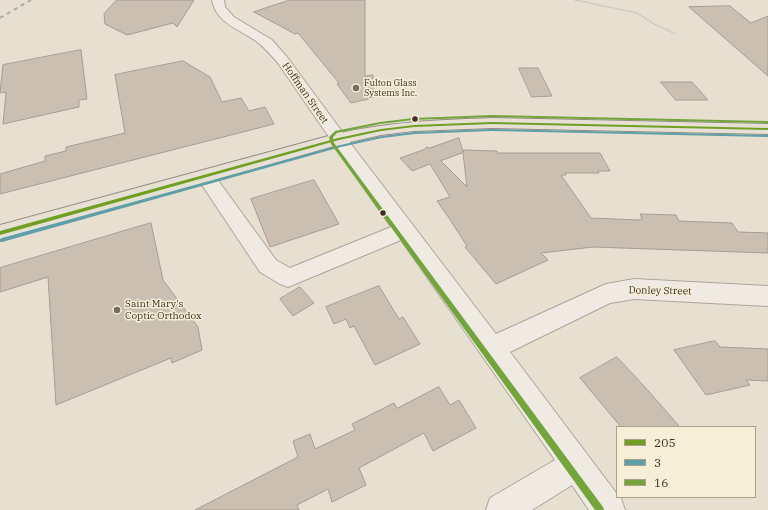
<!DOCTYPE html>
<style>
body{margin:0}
#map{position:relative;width:768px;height:510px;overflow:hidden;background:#e7e0d1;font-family:"IBM Plex Serif",serif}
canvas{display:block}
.legend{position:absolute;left:616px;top:426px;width:140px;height:72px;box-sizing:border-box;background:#f7eed8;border:1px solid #ada18e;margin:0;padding:5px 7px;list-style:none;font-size:12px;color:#3d2e20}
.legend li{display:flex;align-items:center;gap:8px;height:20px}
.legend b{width:20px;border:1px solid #ada18e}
</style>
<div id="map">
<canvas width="768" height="510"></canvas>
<ul class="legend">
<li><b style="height:5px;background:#719f24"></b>205</li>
<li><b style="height:5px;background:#5e9fa8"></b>3</li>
<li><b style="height:5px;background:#74a43c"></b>16</li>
</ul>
</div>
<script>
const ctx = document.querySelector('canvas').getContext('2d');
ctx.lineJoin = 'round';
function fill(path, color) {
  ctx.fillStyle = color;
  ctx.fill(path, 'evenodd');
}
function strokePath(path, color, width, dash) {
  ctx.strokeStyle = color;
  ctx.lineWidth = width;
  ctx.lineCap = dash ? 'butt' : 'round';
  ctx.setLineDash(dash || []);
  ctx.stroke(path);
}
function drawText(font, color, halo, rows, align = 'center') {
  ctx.font = font + ' "IBM Plex Serif",serif';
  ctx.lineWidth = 3;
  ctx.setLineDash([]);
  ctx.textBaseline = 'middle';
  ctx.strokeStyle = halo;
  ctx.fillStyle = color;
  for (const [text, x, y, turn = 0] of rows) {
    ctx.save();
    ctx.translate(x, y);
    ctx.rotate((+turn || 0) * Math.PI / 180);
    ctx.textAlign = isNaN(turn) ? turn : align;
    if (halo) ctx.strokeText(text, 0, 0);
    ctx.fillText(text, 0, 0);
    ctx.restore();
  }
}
const building = new Path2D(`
 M117,0h77l-17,27 -4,-4 -46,12 -22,-11 -1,-10z
 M290,0h75v76l8,-1v23l-22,5 -14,-19 2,-1 -41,-50 -3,1 -41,-22z
 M730,6l21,17 17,-7v60l-79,-69z
 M81,50l6,49 -8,1v7l-76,17 3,-32 -6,1 3,-28z
 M183,61l27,16 12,25 19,-4 8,13 16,-4 9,17 -274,70v-20l45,-13v-5l21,-5v-4l59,-14 -10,-58z
 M519,68h19l14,28 -20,1z
 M661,82h31l16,18h-32z
 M459,138l4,14v-2l34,1 1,2h102l10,18h-12l1,2h-34l1,2h-5l30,43 48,2 3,-1 -2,-5 36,1 3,6 53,2 6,9 30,1v20l-175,-6 -52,6 7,7 -52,24 -31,-37 2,-1 -18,-28 -12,-17 13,-4 -20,-33 -18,7 -12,-13 23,-8 4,-3 2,1zM463,153l4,34 -26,-26z
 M314,180l25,44 -69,23 -19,-48z
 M151,223l12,57 35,47 4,23 -30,13 -1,-5 -115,47 -8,-128 -48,15v-24z
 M379,286l20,33 4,-2 17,27 -45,21 -21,-39 -4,2 -4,-9 -12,5 -8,-17z
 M300,287l14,16 -21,13 -13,-17z
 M715,341l5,6 48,2v32l-22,-1 4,5 -44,10 -32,-45z
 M617,357l27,29 36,41h-59l-41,-49z
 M439,387l11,18 9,-5 17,28 -43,23 -9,-18 -65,35 7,17 -34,17 -4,-13 -31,16 2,5h-104l103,-53 -5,-16 17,-7 5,15 40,-19 -3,-6 42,-21 3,5z`);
fill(building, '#cbbfb2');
strokePath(building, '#a89c90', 1);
const minor = new Path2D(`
 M212,0h12l1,7 9,10 38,23 15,17 70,95 139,182 110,-50 28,-5 134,7v20l-134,-7 -24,4 -100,49 107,142v3l4,1 4,12h-36l-17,-25 -40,25h-46l4,-12 65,-38 -154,-220 -113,47 -8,-3 -20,-12 -64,-96 2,-4 7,-2 7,2 64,88 14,8 101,-41 -113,-164c-7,-8 -14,-16 -22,-22 -17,-12 -40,-18 -44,-41z`);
const major = new Path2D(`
 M492,118l276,6v10l-276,-6 -78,3 -33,4 -40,9 -341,97v-16l332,-90c54,-13 104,-15 160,-17z`);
strokePath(minor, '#ada599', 2);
strokePath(major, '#928b80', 2);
strokePath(new Path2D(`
 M575,0l62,13 17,11 22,10`), '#c8c2b9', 1.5, [2, 1]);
fill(minor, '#efebe3');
fill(major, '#e6e1d4');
strokePath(new Path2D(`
 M0,18l31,-18`), '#afaaa2', 2, [4, 4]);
fill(new Path2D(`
 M492,122l276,6v2l-276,-6 -78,3 -33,4 -42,9 -339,95v-4l338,-93 43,-9 33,-4z`), '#719f24');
fill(new Path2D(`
 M492,129l276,6v2l-276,-6 -77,3 -33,4 -41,9 -339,95 -2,-1v-2l2,-1 338,-93 42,-9 33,-4z`), '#5e9fa8');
fill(new Path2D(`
 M492,115l276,6v2l-276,-6 -79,3 -33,4 -43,9 -4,4 1,6 269,364 1,3h-9l-264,-366 -2,-7 6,-6 45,-9 33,-4z`), '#74a43c');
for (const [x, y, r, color] of [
 [356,88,4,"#786c5e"],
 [415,119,3.5,"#3d2e20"],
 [383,213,3.5,"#3d2e20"],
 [117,310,4,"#786c5e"]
]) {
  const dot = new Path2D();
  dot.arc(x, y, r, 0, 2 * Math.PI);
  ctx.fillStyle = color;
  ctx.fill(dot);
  strokePath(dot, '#f7eed8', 1.5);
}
drawText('9px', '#3d2e20', '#f7eed8', [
 ["Fulton Glass",364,83],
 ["Systems Inc.",364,93]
], 'left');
drawText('10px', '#3d2e20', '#f7eed8', [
 ["Hoffman Street",305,93,55],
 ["Donley Street",660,291,1]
]);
drawText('10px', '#3d2e20', '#f7eed8', [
 ["Saint Mary's",125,304],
 ["Coptic Orthodox",125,316]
], 'left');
</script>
